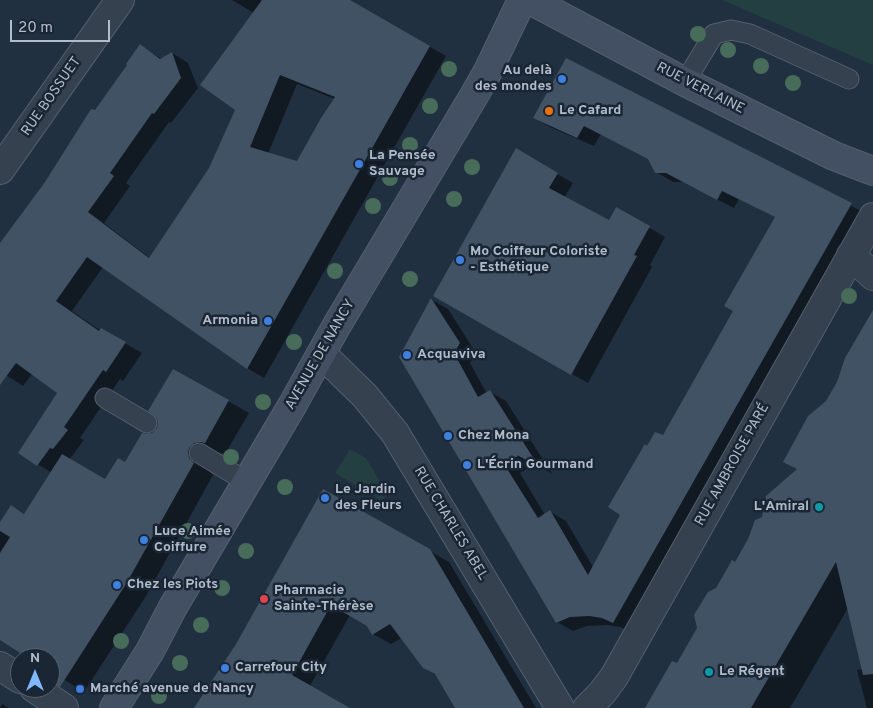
<!DOCTYPE html>
<meta charset="utf-8">
<style>
body{margin:0}
#map{position:relative;width:873px;height:708px;overflow:hidden;background:#213040;font-family:Overpass,sans-serif}
canvas{display:block}
.north{position:absolute;left:10px;top:648px;width:50px;height:50px;box-sizing:border-box;background:#1a2634;border:1px solid #566270;border-radius:50%;rotate:0deg;font-size:14px;font-weight:700;line-height:20px;text-align:center;color:#b1bccb}
.north::after{content:'';display:block;margin:auto;width:18px;height:22px;background:#82b8ff;clip-path:polygon(50% 0,100% 100%,50% 72%,0 100%)}
.scale{position:absolute;left:10px;top:20px;width:100px;height:22px;box-sizing:border-box;border:2px solid #b1bccb;border-top:0;padding-left:6px;font-size:15px;line-height:18px;white-space:nowrap;color:#b1bccb;-webkit-text-stroke:4px #1a2634;paint-order:stroke}
</style>
<div id="map">
<canvas width="873" height="708"></canvas>
<div class="north">N</div>
<div class="scale">20 m</div>
</div>
<script>
const ctx = document.querySelector('canvas').getContext('2d');
ctx.lineJoin = 'round';
function fill(path, color) {
  ctx.fillStyle = color;
  ctx.fill(path, 'evenodd');
}
function strokePath(path, color, width, dash) {
  ctx.strokeStyle = color;
  ctx.lineWidth = width;
  ctx.lineCap = dash ? 'butt' : 'round';
  ctx.setLineDash(dash || []);
  ctx.stroke(path);
}
function drawText(font, color, halo, rows, align = 'center') {
  ctx.font = font + ' Overpass,sans-serif';
  ctx.lineWidth = 5;
  ctx.setLineDash([]);
  ctx.textBaseline = 'middle';
  ctx.strokeStyle = halo;
  ctx.fillStyle = color;
  for (const [text, x, y, turn = 0] of rows) {
    ctx.save();
    ctx.translate(x, y);
    ctx.rotate((+turn || 0) * Math.PI / 180);
    ctx.textAlign = isNaN(turn) ? turn : align;
    if (halo) ctx.strokeText(text, 0, 0);
    ctx.fillText(text, 0, 0);
    ctx.restore();
  }
}
fill(new Path2D(`
 M722,0h151v65z
 M350,449l16,9 21,36 -5,7 -47,-28z`), '#233f41');
fill(new Path2D(`
 M232,0h116l98,56 -182,322 -17,-10 -144,-101 -31,44 29,20 1,-1 40,23 -19,28 -3,-2 -40,59 4,2 -15,20 37,20 20,-16 32,-35 16,-59 75,43 -24,41 -4,-1 -6,1 -7,11 1,6 4,4 -67,121 -62,96 -34,-21v-13h-20l-30,-44v-90l12,-18 13,8 27,-41 -33,-20 40,-60 -27,-19 -9,12 -23,-15v-125l141,-200 21,13 10,-6 16,10 10,25 -27,35 -2,-1 -43,61 4,3 -26,37 46,35 60,-89 27,-60 17,-96zM297,84l38,15 -38,64 -29,-9z
 M567,60l300,154 -237,417 -10,-4 -13,-2 -20,1 -14,5 -16,-9 -125,-322 16,9 28,44 -6,10 17,31 3,-2 16,9 46,73 -21,-13 2,4 -13,8 25,42 5,-3 16,9 27,46 29,-53 26,-67 15,-10 72,-127 41,-93 -37,-18 -5,9 -51,-26h-10l-17,-10 -6,-13 -49,-25 -7,12 -44,-19 -16,-9z
 M516,150l57,33 -9,15 45,24 7,-14 49,29 -15,28 2,2 -64,116 -153,-87z
 M873,344v364h-6l-10,-38 6,-1 -15,-61 -58,100h-143l31,-43 20,-36 19,-40 18,-26 28,-46 35,-48 29,-67z
 M324,491l125,71 87,146h-79l-19,-32 -15,-8 -21,-30 -11,6 -18,-10 -5,-9 -18,-10 -40,71 37,22h-151l37,-58z
 M2,704l7,4h-9z`), '#0007');
fill(new Path2D(`
 M262,0h88l80,46 -183,323 -160,-112 -31,44 43,30 2,-3 25,14 -20,30 -3,-2 -39,57 4,3 -15,19 -3,-1 -13,18 -19,-13 39,-60 -41,-30 -16,22v-142l45,-61 46,-73 4,1 32,-45 -1,-1 14,-20 20,15 12,-7 9,26 -27,36 -2,-1 -42,60 4,3 -26,36 61,46 60,-90 26,-58 -35,-25zM280,75l55,22 -14,21 -24,43 -47,-14z
 M566,58l286,145 -239,420 -11,-5 -13,-2 -19,1 -14,6 -157,-266 32,-59 29,45 -6,10 24,44 12,-7 49,77 -22,-12 1,1 -14,8 34,54 12,-8 38,65 32,-60 -12,-8 37,-63 2,2 8,-14 8,3 70,-124 -9,-5 51,-89 -53,-26 -5,9 -51,-27h-11l-7,-14 -64,-33 -7,12 -44,-20z
 M516,148l42,25 -9,15 60,32 7,-13 34,19 -16,29 3,1 -66,119 -138,-79z
 M873,310v364l-10,1 -27,-113 -85,146h-106l27,-47 5,2 20,-35 -3,-13 14,-23 8,-4 16,-28 3,2 13,-23 7,-19 7,-3 4,-21 31,-27 -14,-7 25,-46 18,-15 11,-19 8,-24z
 M173,369l56,31 -24,43 -5,-1 -6,1 -5,5 -1,4 1,6 5,5 -68,121 -66,103 -10,-7v-22h-22l-28,-18v-87l10,-16 -10,-6v-9l11,-17 13,9 38,-60 43,25 13,-21 7,4 17,-29 4,1 6,-1 5,-5 1,-4 -1,-6 -9,-7z
 M323,489l107,60 94,159h-69l-20,-34 -12,-6 -33,-44 -18,11 -5,-9 -36,-21 -39,70 58,33h-156l42,-64z`), '#415264');
const lane = new Path2D(`
 M685,82l29,-48 17,-4 19,4 99,45
 M105,398l42,25
 M199,453l48,29`);
const street = new Path2D(`
 M0,170l120,-170
 M851,255l22,21
 M322,354l43,42 30,37 165,275
 M0,666l20,13
 M34,688l30,20
 M587,708l15,-15 12,-16 259,-460`);
const secondary = new Path2D(`
 M530,0l155,82 149,74 39,15
 M114,708l36,-57 23,-44 120,-203 44,-79 138,-231 13,-23 34,-71`);
strokePath(lane, '#535f6d', 21);
strokePath(street, '#535f6d', 30);
strokePath(secondary, '#535f6d', 30);
strokePath(lane, '#35414f', 19);
strokePath(street, '#35414f', 28);
strokePath(secondary, '#435063', 28);
ctx.fillStyle = '#476c5a';
for (const [x, y] of [
 [698,34],
 [728,50],
 [761,66],
 [449,69],
 [793,83],
 [430,106],
 [410,145],
 [472,167],
 [390,178],
 [454,199],
 [373,206],
 [335,271],
 [410,279],
 [849,296],
 [294,342],
 [263,402],
 [231,457],
 [285,487],
 [188,531],
 [246,551],
 [222,588],
 [201,625],
 [121,641],
 [180,663],
 [159,696]
]) {
  ctx.beginPath();
  ctx.arc(x, y, 8, 0, 2 * Math.PI);
  ctx.fill();
}
for (const [x, y, r, color] of [
 [562,79,5,"#3f7fe0"],
 [549,111,5,"#e8710a"],
 [359,164,5,"#3f7fe0"],
 [460,260,5,"#3f7fe0"],
 [268,321,5,"#3f7fe0"],
 [407,355,5,"#3f7fe0"],
 [448,436,5,"#3f7fe0"],
 [467,465,5,"#3f7fe0"],
 [325,498,5,"#3f7fe0"],
 [819,507,5,"#0f9aa8"],
 [144,540,5,"#3f7fe0"],
 [117,585,5,"#3f7fe0"],
 [264,599,5,"#e0444e"],
 [225,668,5,"#3f7fe0"],
 [709,672,5,"#0f9aa8"],
 [80,689,5,"#3f7fe0"]
]) {
  const dot = new Path2D();
  dot.arc(x, y, r, 0, 2 * Math.PI);
  ctx.fillStyle = color;
  ctx.fill(dot);
  strokePath(dot, '#1a2634', 2);
}
drawText('bold 14px', '#b1bccb', '#1a2634', [
 ["Au delà",552,71,"right"],
 ["des mondes",552,87,"right"],
 ["Le Cafard",559,111],
 ["La Pensée",369,156],
 ["Sauvage",369,172],
 ["Mo Coiffeur Coloriste",470,252],
 ["- Esthétique",470,268],
 ["Armonia",258,321,"right"],
 ["Acquaviva",417,355],
 ["Chez Mona",458,436],
 ["L'Écrin Gourmand",477,465],
 ["Le Jardin",335,490],
 ["des Fleurs",335,506],
 ["L'Amiral",809,507,"right"],
 ["Luce Aimée",154,532],
 ["Coiffure",154,548],
 ["Chez les Piots",127,585],
 ["Pharmacie",274,591],
 ["Sainte-Thérèse",274,607],
 ["Carrefour City",235,668],
 ["Le Régent",719,672],
 ["Marché avenue de Nancy",90,689]
], 'left');
drawText('14px', '#b1bccb', '#1a2634', [
 ["RUE VERLAINE",700,89,27],
 ["RUE BOSSUET",52,97,-55],
 ["AVENUE DE NANCY",321,355,-60],
 ["RUE AMBROISE PARÉ",733,465,-61],
 ["RUE CHARLES ABEL",450,524,59]
]);
</script>
